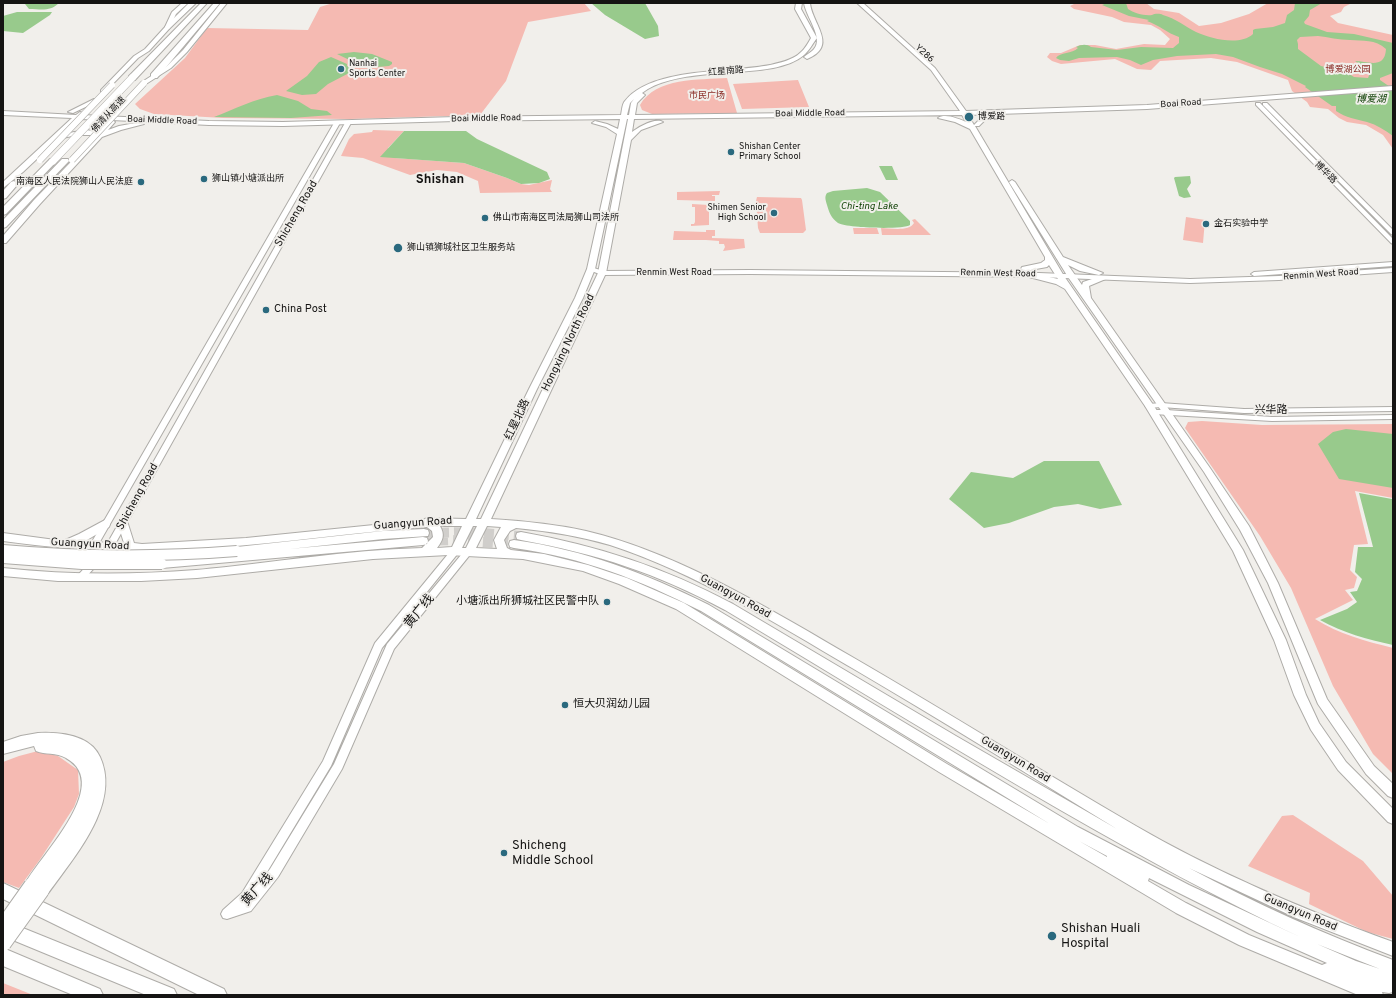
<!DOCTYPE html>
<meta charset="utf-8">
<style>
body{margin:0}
#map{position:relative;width:1396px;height:998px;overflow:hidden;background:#f1efeb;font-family:Overpass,sans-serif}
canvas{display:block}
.frame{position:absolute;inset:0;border:4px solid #151413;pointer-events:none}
</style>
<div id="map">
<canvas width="1396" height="998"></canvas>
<div class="frame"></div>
</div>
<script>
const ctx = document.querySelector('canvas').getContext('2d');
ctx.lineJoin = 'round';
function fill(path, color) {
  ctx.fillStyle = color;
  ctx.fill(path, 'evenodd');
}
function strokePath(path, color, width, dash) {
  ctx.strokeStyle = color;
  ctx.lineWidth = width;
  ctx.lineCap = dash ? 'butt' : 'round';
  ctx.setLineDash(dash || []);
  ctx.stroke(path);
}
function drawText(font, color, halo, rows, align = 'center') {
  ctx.font = font + ' Overpass,"Noto Sans SC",sans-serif';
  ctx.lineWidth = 4;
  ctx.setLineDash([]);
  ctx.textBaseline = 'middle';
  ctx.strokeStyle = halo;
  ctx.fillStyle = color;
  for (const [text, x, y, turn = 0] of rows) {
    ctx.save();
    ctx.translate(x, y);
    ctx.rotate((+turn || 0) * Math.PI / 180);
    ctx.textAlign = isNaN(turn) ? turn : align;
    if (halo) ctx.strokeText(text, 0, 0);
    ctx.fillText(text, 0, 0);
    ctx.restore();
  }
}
fill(new Path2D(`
 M333,3h251l7,8 -63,11 -22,59 -26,34 -130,4 -127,-1 -69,-4 -14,-5 -5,-5 50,-46 22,-30 101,2 12,-23z
 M1076,3h70l8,6 25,4 20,13 22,-3 28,-9 19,-11h84l-8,4 -3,5 -11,4 8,7 55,12v114l-10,-14 -17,-10 -19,-3 -8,-4 -11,-9 -18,-2 -3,-5 -15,-11 -4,-11 -51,-18 -26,-4 -51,3 -9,9 -14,-1 -22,-10 -54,5 -9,-3 -5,-4 3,-4h11l19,-8h15l21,4 28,-5 21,1 5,-6 -10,-9 -9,-5 -27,-3 -12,-5 -38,-8 -4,-3z
 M727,78l10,35 -85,1 -10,-4 -2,-5c16,-28 59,-25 87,-27z
 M798,80l11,27 -67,2 -9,-25z
 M373,130l31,1 -16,17 7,10 69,5 43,15 14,6 8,1 23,-5 -2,9 2,3 -72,1 -2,-12 -21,-9 -20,-2 -27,5 -47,-17 -22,-2 8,-17 5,-5 18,-2z
 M720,191l-1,4h-7v1h3v5l-38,-1v-8z
 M757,197l44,1 1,2 4,30 -3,3h-43l-2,-5 -2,-27z
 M692,204l17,1v20l-18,1v-2h3l1,-2v-15h-3z
 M1186,217l19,3 -2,23 -20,-3z
 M915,219l16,16h-49l-1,-7c9,0 28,4 33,-5l-2,-3z
 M853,228h24l2,6h-25z
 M706,230h9v6h-3v2l32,1 1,9 -22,3 2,-4 -1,-3h-5v-3l-13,-1h-33l1,-9 32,1z
 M1202,421l60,4 131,-1v74l-38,-7 13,53 -14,1 -4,25 7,7 -3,11 -9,2 8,10 -38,19c24,15 50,22 78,29v126l-20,-20 -40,-68 -42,-98 -31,-52 -75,-108 3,-6z
 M38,751l20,5 20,14 1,24 -5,13 -33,51 -22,30 -16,-6v-120l16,-6z
 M1293,815l70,46 30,35v43l-26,-7 -58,-28 1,-11 -62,-27 34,-50z
 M3,983l30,12h-30z`), '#f5bab2');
fill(new Path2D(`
 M26,3h33c-9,9 -18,6 -30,6l-4,-5z
 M591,3h54l13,23 1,10 -14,3 -40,-24z
 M1107,3h19l2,6c6,4 16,7 24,6 2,-1 7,-2 11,0 12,3 23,12 33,17 15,7 44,14 57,2v-4l2,-1 18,-2 12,-4 2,-8 7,-5 1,-7h27l-12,7 -1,6 -5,6 1,2 22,8 27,2 39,9v30l-13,5v2l13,9v47c-8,-6 -16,-11 -26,-14 -11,-3 -21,-4 -31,-11v-5h-4l-27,-19 1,-1 -24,-12 -22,-7 -27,-10 -17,-3 -39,2 -24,4 -12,5 -11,-5 -13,-3 -38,1 -10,3 -9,-1 -4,-2c4,-6 16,-4 22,-10l-2,-1c6,-3 11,-3 15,0l26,3 24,-3 32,1 6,-5v-6c-12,-4 -20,-12 -32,-16l2,-1 -20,-4 -27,-11zM1318,36c10,1 21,4 32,4 13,1 25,-1 36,9 -1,21 -19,12 -31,12l16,10 -3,7 -14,-1 -8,-5 -25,-6 -23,-17v-5l-1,-4 3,-3z
 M17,12h35l-2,3 -27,18 -20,-2v-15z
 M354,52l18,2 20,8v2l-3,2 -23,2 -29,-14z
 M331,57l16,7v2l7,4 -1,1 -25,13 -12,10 -14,1 -16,-4 21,-15 12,-14z
 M277,95l21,6 13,8 16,2 5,4 -41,3 -77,-1c21,-8 40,-18 63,-22z
 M404,131h62l11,8 70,33 3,7 -11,4 -18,1 -14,-6 -43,-15 -84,-6z
 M879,166h13l6,14h-12z
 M1190,176l1,7 -4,6 4,8 -7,1 -5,-2 -5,-18 1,-1z
 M867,188l13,4 30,29v4c-7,5 -64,3 -72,-2 -7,-5 -9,-11 -11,-18 -1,-4 -3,-8 0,-12l6,-2z
 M1346,429l47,5v54l-54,-9 -21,-35 15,-12z
 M1044,461h55l23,44 -22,4 -22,-5 -24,3 -45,16 -25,5 -35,-29 22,-27 42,6z
 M1359,493l33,6 1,146c-26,-6 -50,-12 -73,-25l27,-11 10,-7 -7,-10 7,-1 5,-12 -7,-7 3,-25h15z`), '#98ca8c');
strokePath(new Path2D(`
 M424,533l46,-1 51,4
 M423,541l29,-1 62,4`), '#d0cecb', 10, [10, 5]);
const minor = new Path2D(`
 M1256,103h4l133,136v5l-2,-1 -135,-138z
 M1263,103h4l126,127v5l-2,-1 -128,-129z
 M337,121l3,2 -246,429 -1,2h-6l-1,-2 248,-429z
 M348,121l3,2 -237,423 -5,6h-6l-1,-2 5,-6 238,-421z
 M1393,262v4l-139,10 -3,-2 3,-2z
 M591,267l12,4 147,-1 289,3 151,6 89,-3 114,-8v4l-114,8 -89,3 -151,-6 -289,-3 -148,1 -13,-5 -1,-1z
 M1161,403l83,6 149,-2v4l-149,2 -83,-6 -12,1 -4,-2 4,-2z
 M1150,410h16l106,7 121,-2v4l-121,2 -119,-7 -4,-2z
 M456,547l3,1 1,2 -1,2 -77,96 -51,118 -67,111 6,-8 64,-105 53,-120 79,-95h6l1,2 -79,98 -52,120 -64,108 -27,34 -24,8 -4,-1 -2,-4 2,-4 19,-17 81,-132 52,-118 78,-95z
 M95,559l3,1 1,2 -1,2 -14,15h-6l-1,-2 1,-2 14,-15z`);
const major = new Path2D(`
 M182,3h6l-12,11 -7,15 -20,22 -11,7 -33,34h-4v-2l33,-34 11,-7 20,-22 7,-15z
 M221,3h6l-40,49 -16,16 -25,16h-4v-2l25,-16 16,-16z
 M796,3h6l-1,6 16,29c-4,5 -8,13 -13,17 -8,7 -21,11 -31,13 -37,7 -102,2 -131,25l3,2 -8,8 -2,12 325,-4 -29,-41 -74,-67h6l72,65 31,43 181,-6 246,-19v4l-246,19 -179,6 6,10 7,-7 11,-4 3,2 -10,4 -6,6h-4l89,150 90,130 89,144 43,90 20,55 13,28 27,39 47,47v15l-5,-2 -50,-52 -27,-40 -17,-35 -20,-55 -41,-89 -88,-145 -80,-117 -9,-5 -27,-7 -1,-2 4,-2 26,6 -9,-14 -2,2 -22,4 -4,-2 1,-2 19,-4 4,-3v-3l-75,-128 -15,-7 -17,-4c7,-5 21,1 28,4l-4,-7 -328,4 -2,13c6,-5 24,-15 31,-10l-22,8 -10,10 -25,133 -115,246c32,2 64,5 95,12 93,22 185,79 268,127 95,55 187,113 282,168 81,47 169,84 257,116v14l-97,-38 -107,-50c66,35 134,66 204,92v32l-4,1 -7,-1 1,3h-25l-119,-50 -63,-32 -237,-141 -263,-163 -57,-25 -36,-13 -60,-12 -75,-4 -75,4 -176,19 -56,3h-83l-55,-5v-8c64,7 129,7 193,2 75,-7 150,-20 226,-22l11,-11 -1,-6 -5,-4c-72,5 -143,16 -215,21 -70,5 -139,3 -209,-7v-8l60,8 16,-7 26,-14 4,1 1,3 -1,3 -22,13 -7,2 44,1 -6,-19 1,-3h8l1,3 6,19 8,1 104,-6 177,-18 4,-2 39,1 63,-130 46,-91 12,-29 30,-135 -11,-7 -14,-4 3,-2 12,3 11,5 2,-10 -164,2 -173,5 -74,-1 -97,-5 3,2 -7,8 11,-4 22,-4 3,2 -23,6 -19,7 -62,67 -34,39h-3v-7l31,-36 61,-63 -1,-2h-17l-19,4 -35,33 -20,16v-6l69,-64 -69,-3v-4l73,4 4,-3 2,1v2l127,6 74,1 173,-5 165,-2c1,-4 1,-11 4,-14 27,-34 105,-28 145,-36 9,-2 23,-5 30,-12 5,-4 8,-10 11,-15l-16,-29zM634,99l-3,4 -2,12h-2l3,-12zM79,119l33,1 -13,12 -13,-2 -23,4zM627,119h1l-30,154 -117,246h-5l61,-130 46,-91 12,-29zM440,526h22l-10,21 -15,1c6,-8 8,-13 3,-22zM473,526h4l-11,22h-4zM487,526l14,1 -7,13 3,9 -21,-1zM516,528c32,3 63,8 94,17 86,28 165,78 242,123 89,52 177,107 265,161l-161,-93 -223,-132c-70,-37 -134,-58 -212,-72l-4,1 -1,3 1,3 4,1c77,14 135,33 204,70 112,67 224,136 337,201 78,45 157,88 238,126l-111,-52 -111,-58 -369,-222c-64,-32 -124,-55 -195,-65l-4,1 -1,3 1,3 4,1c70,10 124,31 187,63l349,213 -103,-60 -263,-161 -57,-25 -39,-13 -44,-11 -33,-4 -4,-2 -3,-8 6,-9zM1079,841l28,15v1zM1149,878l108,54 70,31 -5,2 -73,-30 -63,-32 -38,-22zM1317,944l63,25 -24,-8z
 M804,3h6c2,21 29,43 -3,56l-3,-2c3,-3 8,-5 10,-8 10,-11 -8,-32 -10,-46z
 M94,99l2,1v2l-23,11 -5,-1z
 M1012,180l3,2 48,75 40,16 -4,2 -19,-4 -12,-6 14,20 1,-3 18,-6h3l4,2 -19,8 2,12 119,170 39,58 29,57 49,116 47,67 19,18v14l-5,-2 -22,-22 -48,-70 -50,-121 -28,-53 -36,-58 -136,-195 -59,-95z
 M424,529l4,1 1,3 -1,3 -45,3 -94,10 134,-12 4,1 1,3 -1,3 -4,1 -261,23 -4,-1 -1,-3 1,-3 4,-1 72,-6 -2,-3 1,-3 4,-1 146,-16z`);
const highway = new Path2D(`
 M189,3h7l-27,26h-4v-2z
 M201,3h6l-72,77h-6v-4z
 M214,3h6l-63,75h-6v-4z
 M50,159h6l1,2 -51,53 -3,1v-8z
 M62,159h6l1,2 -63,66 -3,1v-8z
 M14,181l4,3 -12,14 -3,1v-8l8,-9z
 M38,733c22,-1 52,2 62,24 22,48 -28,102 -53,138l-6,3 -6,-3 -1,-2 -8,-2 -2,-5c12,-27 91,-101 42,-128 -10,-6 -21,-3 -30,-7l-2,-5 -31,8v-12l18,-6z
 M3,883l221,106 3,6h-28l-196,-96z
 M3,920l171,69 3,6h-31l-143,-59z
 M3,948l97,41 3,6h-30l-70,-29z`);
strokePath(minor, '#aeaca8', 2);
strokePath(major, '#aeaca8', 2);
strokePath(highway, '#aeaca8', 2);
fill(minor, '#fff');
fill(major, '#fff');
fill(highway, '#fff');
const majorBridgeFar1 = new Path2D(`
 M40,160l72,-75
 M72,160l72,-77`);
const majorBridge = new Path2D(`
 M3,550c78,7 156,7 234,1
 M3,558l79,6h80`);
const highwayBridgeFar1 = new Path2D(`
 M53,161l79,-83`);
const highwayBridge = new Path2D(`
 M3,927l29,-41
 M3,943l38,-53`);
strokePath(majorBridgeFar1, '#aeaca8', 7, []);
strokePath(majorBridge, '#aeaca8', 12, []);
strokePath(highwayBridgeFar1, '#aeaca8', 8, []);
strokePath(highwayBridge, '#aeaca8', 18, []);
strokePath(majorBridgeFar1, '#fff', 6);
strokePath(majorBridge, '#fff', 10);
strokePath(highwayBridgeFar1, '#fff', 7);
strokePath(highwayBridge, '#fff', 16);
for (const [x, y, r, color] of [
 [341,69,4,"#2a697e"],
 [969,117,5,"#2a697e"],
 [731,152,4,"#2a697e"],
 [204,179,4,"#2a697e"],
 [141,182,4,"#2a697e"],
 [774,213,4,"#2a697e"],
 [485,218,4,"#2a697e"],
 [1206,224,4,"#2a697e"],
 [398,248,5,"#2a697e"],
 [266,310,4,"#2a697e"],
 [607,602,4,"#2a697e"],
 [565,705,4,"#2a697e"],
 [504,853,4,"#2a697e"],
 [1052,936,5,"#2a697e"]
]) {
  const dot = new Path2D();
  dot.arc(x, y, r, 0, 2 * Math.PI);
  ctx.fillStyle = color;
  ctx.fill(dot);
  strokePath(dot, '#f1efeb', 1.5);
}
drawText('9px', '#151413', '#f1efeb', [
 ["Y286",924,54,42],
 ["红星南路",726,72,-5],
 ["Boai Road",1181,104,-4],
 ["Boai Middle Road",810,114,-1],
 ["佛清从高速",109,115,-47],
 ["Boai Middle Road",486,119,-1],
 ["Boai Middle Road",162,121,2],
 ["博华路",1325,173,45],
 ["Renmin West Road",674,273],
 ["Renmin West Road",998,274,1],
 ["Renmin West Road",1321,275,-4]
]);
drawText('9px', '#151413', '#f1efeb', [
 ["Nanhai",349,64],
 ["Sports Center",349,74],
 ["博爱路",978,117],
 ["Shishan Center",739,147],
 ["Primary School",739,157],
 ["狮山镇小塘派出所",212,179],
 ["南海区人民法院狮山人民法庭",133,182,"right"],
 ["Shimen Senior",766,208,"right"],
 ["High School",766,218,"right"],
 ["佛山市南海区司法局狮山司法所",493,218],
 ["金石实验中学",1214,224],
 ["狮山镇狮城社区卫生服务站",407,248]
], 'left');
drawText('9px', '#892a24', '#f1efeb', [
 ["博爱湖公园",1348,70],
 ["市民广场",707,96]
]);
drawText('italic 10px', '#0b3d00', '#f1efeb', [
 ["博爱湖",1371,100],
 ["Chi-ting Lake",869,207]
]);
drawText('11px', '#151413', '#f1efeb', [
 ["Shicheng Road",297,214,-60],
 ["Hongxing North Road",569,343,-64],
 ["兴华路",1271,411],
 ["红星北路",518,420,-65],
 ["Shicheng Road",138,497,-61],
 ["Guangyun Road",413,524,-4],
 ["Guangyun Road",90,545,3],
 ["Guangyun Road",735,597,29],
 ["Guangyun Road",1015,760,31],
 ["Guangyun Road",1300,913,23]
]);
drawText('11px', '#151413', '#f1efeb', [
 ["China Post",274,310],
 ["小塘派出所狮城社区民警中队",599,602,"right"],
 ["恒大·贝润幼儿园",573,705]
], 'left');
drawText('bold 13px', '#151413', '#f1efeb', [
 ["Shishan",440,180]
]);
drawText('13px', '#151413', '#f1efeb', [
 ["黄广线",420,612,-51],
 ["黄广线",258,890,-48]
]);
drawText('13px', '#151413', '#f1efeb', [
 ["Shicheng",512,846],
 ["Middle School",512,861],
 ["Shishan Huali",1061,929],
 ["Hospital",1061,944]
], 'left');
</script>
